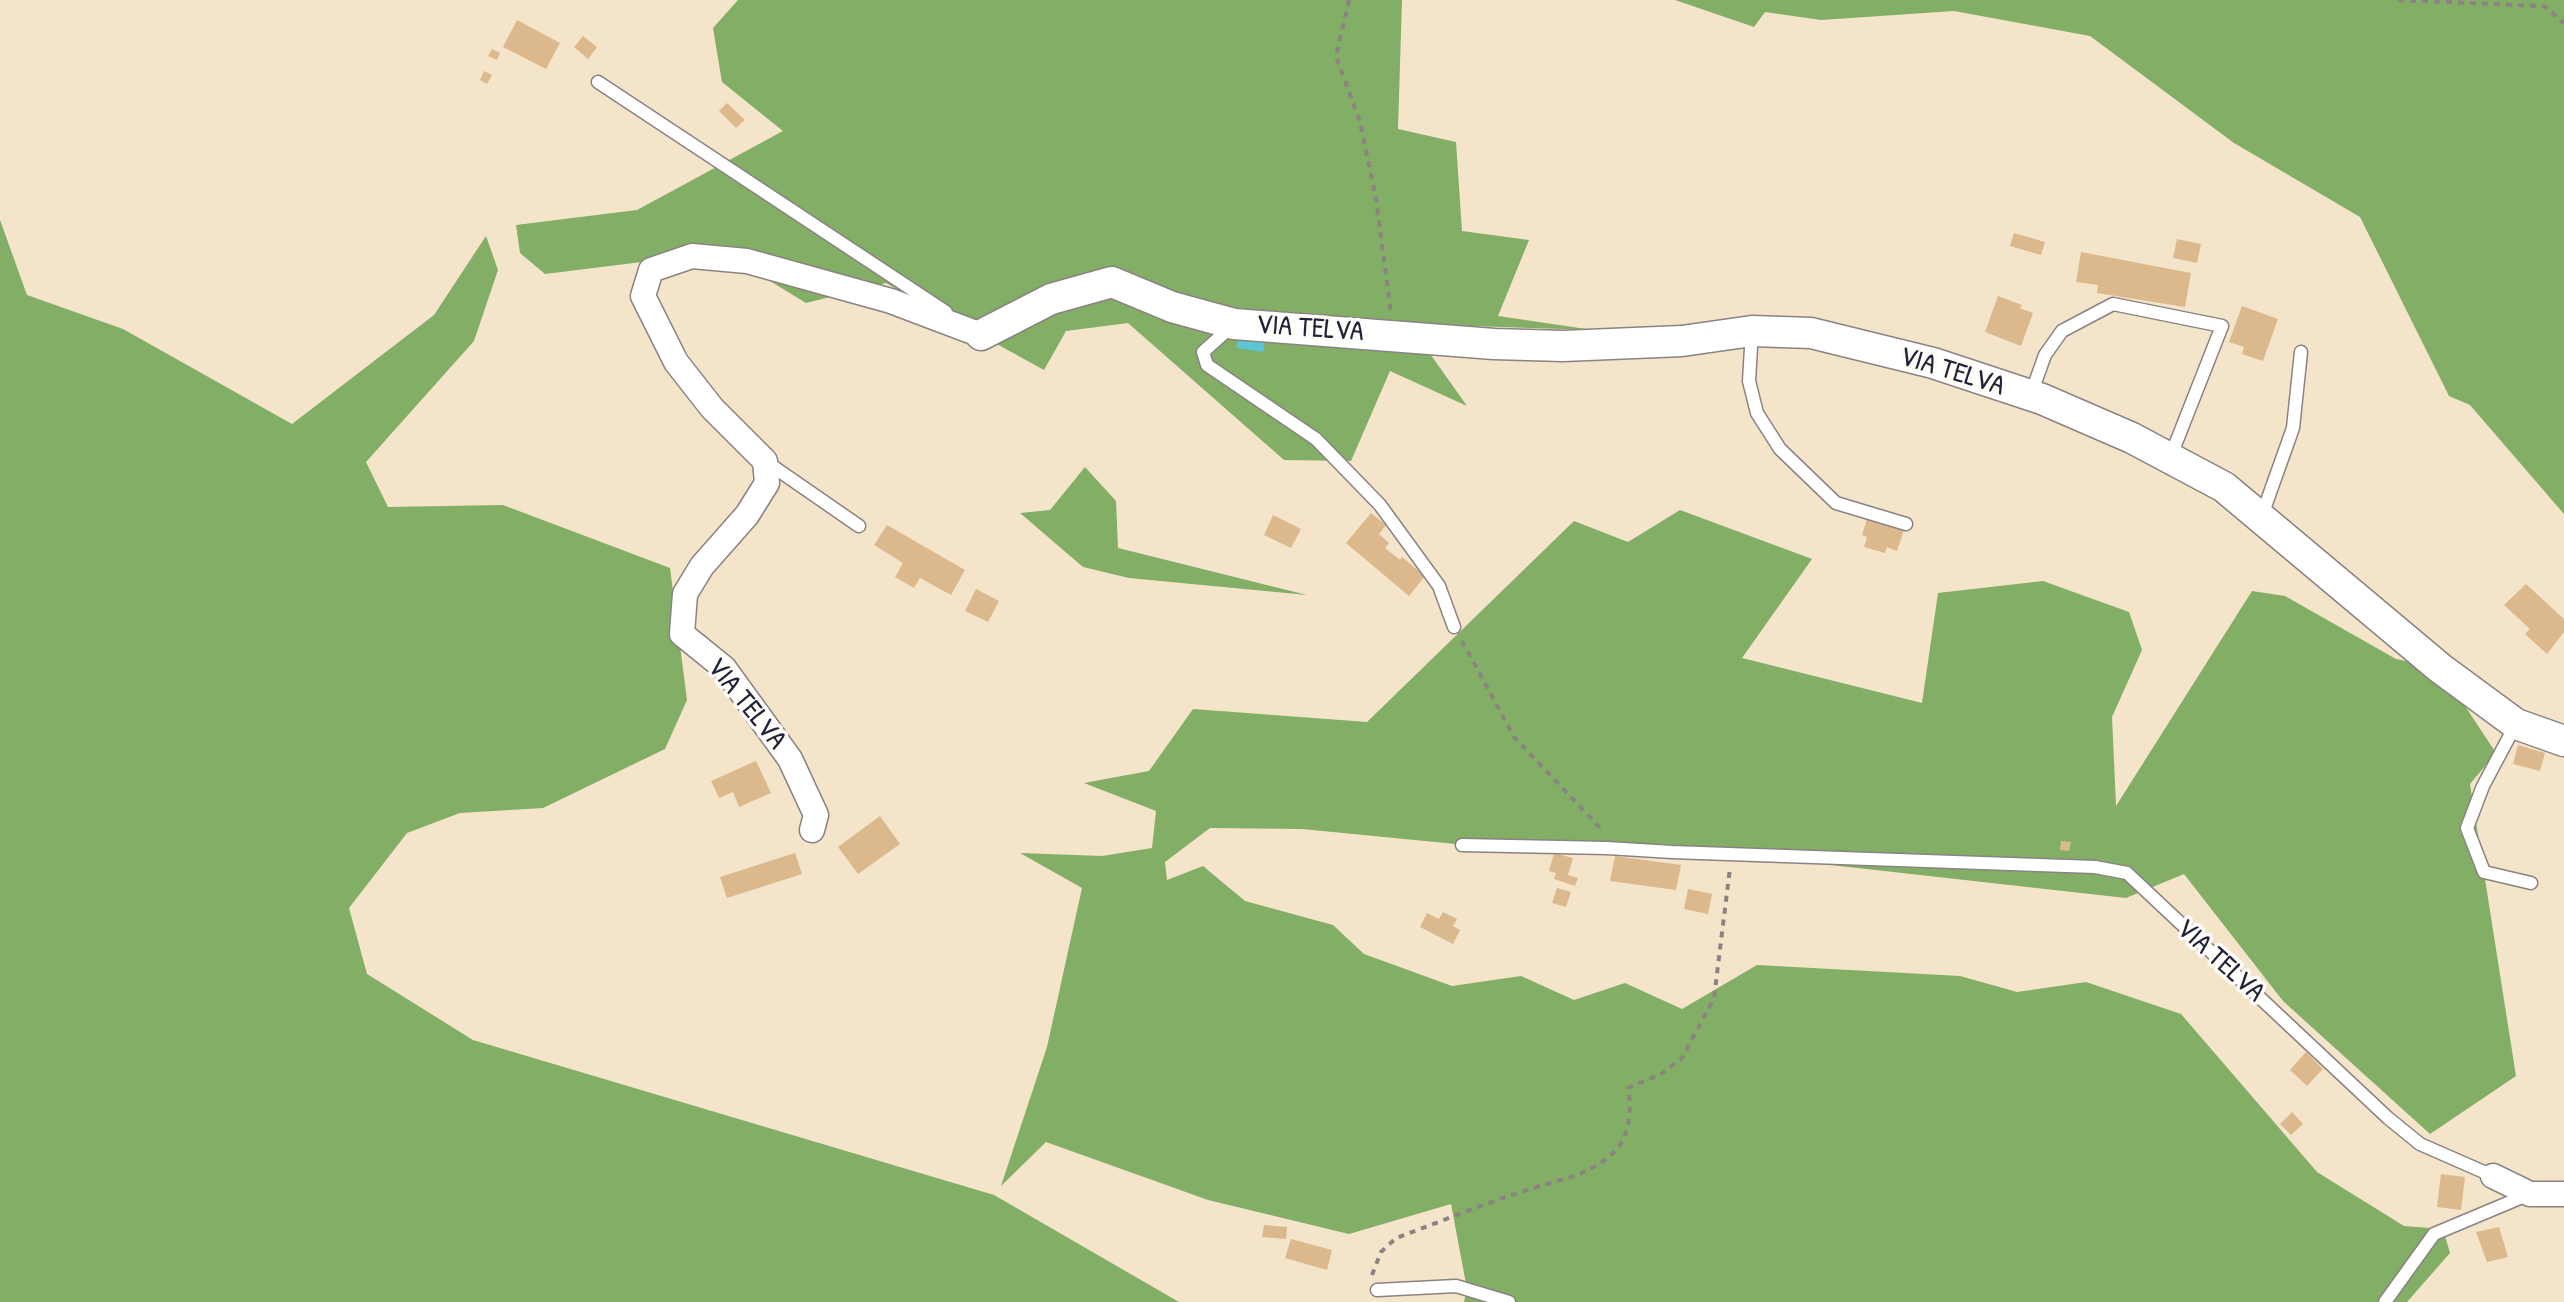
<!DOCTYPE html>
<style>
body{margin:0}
canvas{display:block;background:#f3e4ca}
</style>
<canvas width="2564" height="1302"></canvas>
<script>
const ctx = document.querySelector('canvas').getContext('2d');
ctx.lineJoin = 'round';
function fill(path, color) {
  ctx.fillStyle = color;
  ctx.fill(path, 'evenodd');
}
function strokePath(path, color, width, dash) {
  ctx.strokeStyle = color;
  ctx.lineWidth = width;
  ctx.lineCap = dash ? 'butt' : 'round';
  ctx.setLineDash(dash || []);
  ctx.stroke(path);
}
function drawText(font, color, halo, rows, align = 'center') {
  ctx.font = font + ' "Patrick Hand",sans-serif';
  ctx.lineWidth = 7;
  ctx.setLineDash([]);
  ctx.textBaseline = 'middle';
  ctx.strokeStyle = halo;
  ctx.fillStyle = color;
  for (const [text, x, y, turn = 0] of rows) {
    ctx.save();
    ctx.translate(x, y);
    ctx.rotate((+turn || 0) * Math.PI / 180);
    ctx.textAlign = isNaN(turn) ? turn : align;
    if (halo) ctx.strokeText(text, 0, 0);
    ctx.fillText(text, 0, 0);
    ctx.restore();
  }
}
fill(new Path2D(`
 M738,0h664l-4,129 58,13 6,89 67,9 -31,76 95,14 -184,-6 58,82 -77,-35 -39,90 -67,-1 -156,-137 -62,8 -22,39 -158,-87 -80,20 -46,-28 -22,-25 -193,24 -25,-21 -4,-28 121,-15 146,-79 -61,-49 -9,-54z
 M1675,0h889v514l-94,-109 -21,-9 -89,-179 -126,-74 -144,-107 -136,-25 -133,9 -56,-8 -11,15z
 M0,220l27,75 96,34 169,95 142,-109 52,-79 12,34 -24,71 -108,121 22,45 115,-2 167,63 17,132 -22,49 -122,59 -83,5 -53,20 -58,75 18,66 106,66 521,155 185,107h-1179z
 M1085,467l31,34 2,47 189,47 -178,-17 -46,-11 -63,-54 30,-3z
 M1680,510l132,49 -70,99 180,45 16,-110 105,-12 86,31 13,38 -30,67 4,89 136,-215 33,5 111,63 44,9 56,85 -26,31 46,292 -86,58 -147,-133 -99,-127 -58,24 -394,-44 -215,-4 -215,-21 -92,-1 -45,34 2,18 36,-14 42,35 88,24 31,29 88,32 69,-10 53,24 51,-17 57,26 75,-44 203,11 57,16 69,-10 95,32 136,158 87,54 39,3 7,24 -43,49h-943l3,-13 -16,-85 -102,30 -141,-34 -162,-58 -45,44 46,-139 35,-159 -62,-35 82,3 50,-8 4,-37 -72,-28 65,-12 44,-62 174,13 207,-201 54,21z`), '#83ae66');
fill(new Path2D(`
 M1240,335l25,4 -2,13 -27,-4z`), '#5cc6d7');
fill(new Path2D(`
 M517,20l43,23 -14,26 -43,-22z
 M583,36l14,11 -9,12 -14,-12z
 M492,49l8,4 -3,7 -9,-4z
 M484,71l8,4 -5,9 -7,-4z
 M727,103l18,17 -9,8 -17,-17z
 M2014,233l31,9 -4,13 -31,-9z
 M2177,239l24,5 -4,19 -24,-5z
 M2081,252l110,21 -6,34 -88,-14 1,-8 -22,-3z
 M1998,296l24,9 -2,3 13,5 -12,33 -36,-14z
 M2242,306l36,13 -15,42 -21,-7 2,-7 -15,-5z
 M1371,513l15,12 -7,9 10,9 -4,5 15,12 2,-3 23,19 -16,20 -63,-53z
 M1273,515l28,14 -10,19 -27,-13z
 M1867,519l37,11 -7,21 -10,-4 -2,6 -21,-6 3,-10 -5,-2z
 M887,525l78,45 -14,25 -31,-17 -6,10 -19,-11 8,-14 -29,-18z
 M2526,584l38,35v13l-17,22 -22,-20 5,-5 -26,-24z
 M976,589l23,12 -11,21 -23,-11z
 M2518,745l27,8 -5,18 -27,-7z
 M756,761l15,32 -32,14 -6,-15 -14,6 -8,-17z
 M880,816l20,28 -42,30 -20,-27z
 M2061,841l10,1 -2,9 -9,-1z
 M795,853l7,21 -75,24 -7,-21z
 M1554,853l19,5 -5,17 10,3 -3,8 -21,-7 2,-6 -7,-2z
 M1615,856l66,9 -5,25 -66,-9z
 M1557,888l14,4 -5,15 -14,-4z
 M1688,889l24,5 -4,20 -24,-5z
 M1443,912l14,7 -4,7 7,4 -7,14 -33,-17 7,-14 12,6z
 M2306,1052l17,17 -16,17 -17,-16z
 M2292,1112l11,12 -12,11 -11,-11z
 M2441,1174l24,3 -4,33 -24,-3z
 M1264,1225l23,2 -1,12 -24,-2z
 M2499,1227l9,30 -21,5 -11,-30z
 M1291,1239l41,11 -5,20 -42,-12z`), '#dcb98c');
const service = new Path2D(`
 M598,82l348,230
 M1232,326l-29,26 4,13 109,74 64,66 59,81 15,41
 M1752,331l-3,50 8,32 23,36 56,54 70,21
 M2031,394l14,-39 17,-24 51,-27 109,22 -52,132
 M765,461l94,65
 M2261,518l32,-90 8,-76
 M2516,724l-33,62 -16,42 17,44 47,11
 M1462,845l145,3 65,4 423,15 32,6 261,245 32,26 73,32
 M1377,1290l79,-4 53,16
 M2385,1302l49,-68 93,-39`);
const minor = new Path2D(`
 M812,830l4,-15 -26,-56 -66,-91 -42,-34 3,-40 17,-28 45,-51 20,-32 -2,-22 -53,-53 -36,-46 -33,-66 8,-26 41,-14 55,5 144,40 90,34
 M2493,1176l37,18h34`);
const tertiary = new Path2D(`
 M981,335l70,-36 61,-17 60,25 62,17 260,20 69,2 119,-5 70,-10 59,2 122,30 109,36 90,39 92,49 216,181 76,56 48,17`);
strokePath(service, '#8a8382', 15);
strokePath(minor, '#8a8382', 27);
strokePath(tertiary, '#8a8382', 33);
strokePath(new Path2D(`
 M1349,0l-13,56 24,66 16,77 15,114
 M2398,0l146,6 20,17
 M1462,641l52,96 89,94
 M1372,1275l9,-23 15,-14c44,-16 89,-35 134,-49 31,-10 59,-13 84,-37 16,-15 18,-44 14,-64l33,-14 21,-16 32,-60 16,-130`), '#8a8382', 4, [6, 6]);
strokePath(service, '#fff', 12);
strokePath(minor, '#fff', 24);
strokePath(tertiary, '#fff', 30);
drawText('28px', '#22223b', '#fdfcf7', [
 ["VIA TELVA",1310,329,4],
 ["VIA TELVA",1952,372,17],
 ["VIA TELVA",746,704,51],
 ["VIA TELVA",2220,961,42]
]);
</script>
